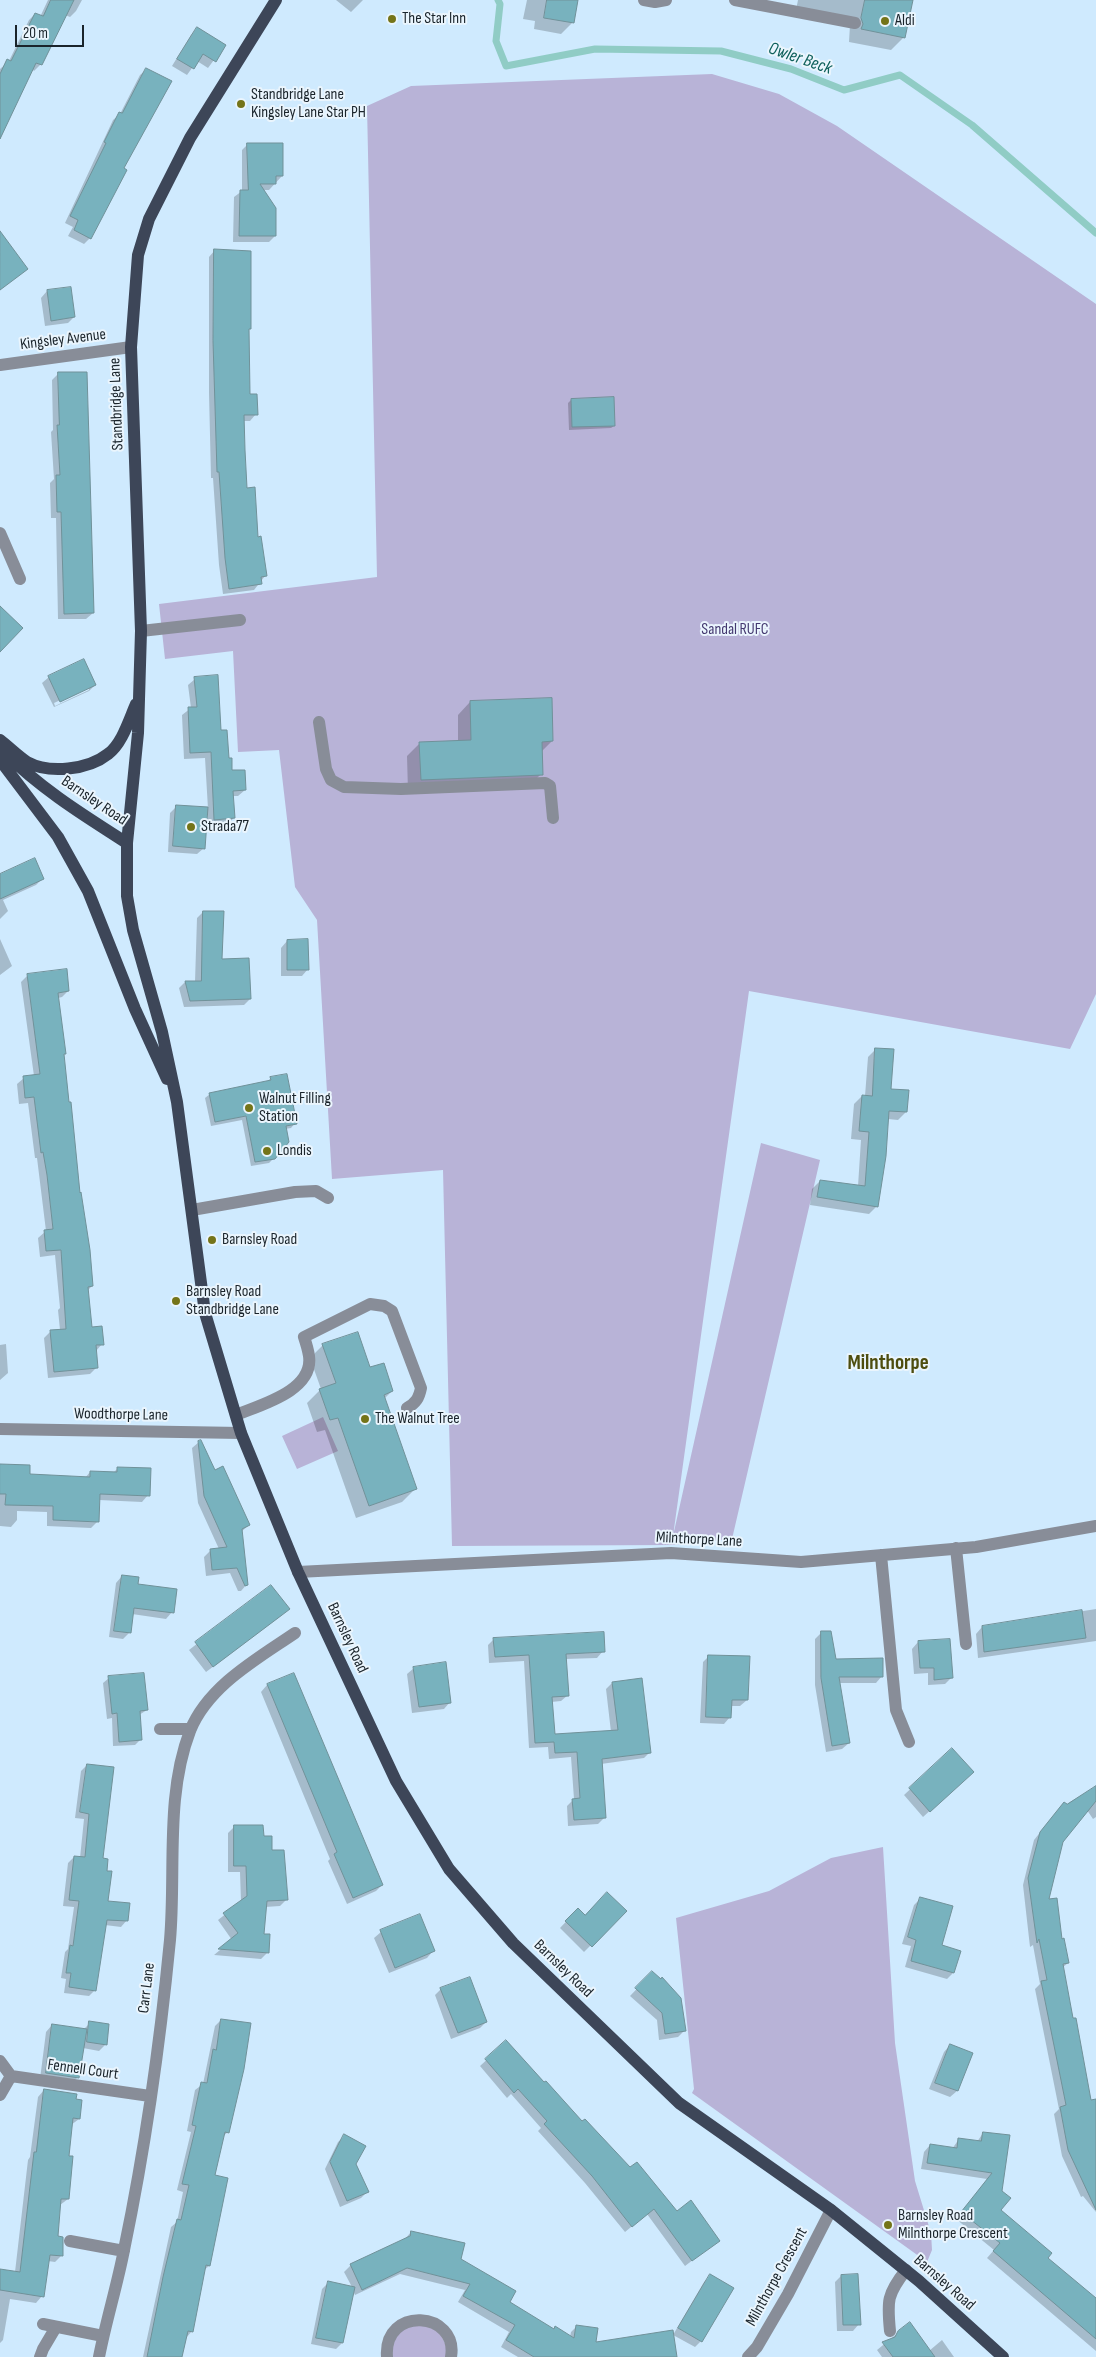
<!DOCTYPE html>
<style>
body{margin:0}
#map{position:relative;width:1096px;height:2357px;overflow:hidden;background:#cfeafe;font-family:"Sofia Sans Condensed",sans-serif}
canvas{display:block}
.scale{position:absolute;left:15px;top:25px;width:69px;height:22px;box-sizing:border-box;border:2px solid #1a242b;border-top:0;padding-left:6px;font-size:15px;line-height:18px;white-space:nowrap;color:#1a242b;-webkit-text-stroke:4px #eaf5fd;paint-order:stroke}
</style>
<div id="map">
<canvas width="1096" height="2357"></canvas>
<div class="scale">20 m</div>
</div>
<script>
const ctx = document.querySelector('canvas').getContext('2d');
ctx.lineJoin = 'round';
function fill(path, color) {
  ctx.fillStyle = color;
  ctx.fill(path, 'evenodd');
}
function strokePath(path, color, width, dash) {
  ctx.strokeStyle = color;
  ctx.lineWidth = width;
  ctx.lineCap = dash ? 'butt' : 'round';
  ctx.setLineDash(dash || []);
  ctx.stroke(path);
}
function drawText(font, color, halo, rows, align = 'center') {
  ctx.font = font + ' "Sofia Sans Condensed",sans-serif';
  ctx.lineWidth = 4;
  ctx.setLineDash([]);
  ctx.textBaseline = 'middle';
  ctx.strokeStyle = halo;
  ctx.fillStyle = color;
  for (const [text, x, y, turn = 0] of rows) {
    ctx.save();
    ctx.translate(x, y);
    ctx.rotate((+turn || 0) * Math.PI / 180);
    ctx.textAlign = isNaN(turn) ? turn : align;
    if (halo) ctx.strokeText(text, 0, 0);
    ctx.fillText(text, 0, 0);
    ctx.restore();
  }
}
fill(new Path2D(`
 M712,74l67,20 58,32 259,178v690l-26,55 -321,-58 -76,545 88,-393 59,17 -88,379 -60,6 -220,1 -9,-376 -111,9 -15,-259 -22,-33 -16,-137 -41,2 -5,-101 -68,8 -6,-55 218,-27 -10,-471 44,-20z
 M323,1417l15,34 -41,18 -15,-33z
 M883,1847l12,196 20,138 16,52 1,17 -5,12 -235,-169 2,-4 -18,-171 93,-27 62,-33z
 M437,2325l14,32h-64l12,-31z`), '#b8b3d7');
fill(new Path2D(`
 M48,0h34l-6,11 -6,6 -5,-2 -24,49 -7,7 -2,-2 -32,64v-64l9,-8 20,-41 6,-6 5,3z
 M336,0h27l-12,12z
 M527,0h50l-5,23 -11,11 -27,-5 1,-8 -12,-2z
 M798,0h114l-8,37 -13,13 -42,-8 1,-17 -55,-10z
 M197,28l28,17 -17,23 -11,-7 -10,14 -15,-9 19,-31z
 M147,69l-25,99 -32,70 -6,6 -16,-8 5,-9 -8,-4 48,-103 7,-6 20,-39z
 M248,144l34,32 -13,14h-7l13,46 -6,6h-36l1,-45 8,-6v-41z
 M215,250l32,81 2,64 7,19 -6,7h-7l3,68 19,87 -11,14 -31,4 -4,-29 -6,-87h-2l-2,-85v-136z
 M47,291l27,26 -6,6 -23,3 -4,-28z
 M58,374l35,239 -7,6h-28l-2,-101h-5l-1,-35 4,-4 -3,-47 2,-2 -1,-50z
 M571,400l43,26 -3,2 -42,2 -1,-27z
 M49,677l46,8 -6,6 -35,16 -12,-24zM89,687v3l-34,16 -1,-3z
 M195,679l24,52 12,41 14,18 -7,6h-6l2,22 -7,6 -19,1v-10h-2l-2,33 -7,6 -29,-2 2,-39 7,-7 31,3 -3,-51 -21,1 -2,-44 9,-7 -3,-23z
 M470,702l82,39 -11,11v22l-13,13 -120,5 -1,-36 13,-13 38,-1v-27z
 M0,875l43,3 -7,7 -33,15 5,11 -8,8z
 M203,912l18,48 29,39 -6,6 -60,2 -5,-19 6,-6h10l2,-64z
 M0,939l12,27 -12,9z
 M287,941l21,28 -6,7h-21v-28z
 M28,975l40,16 -6,6 -4,1 7,55 -2,3 15,138 14,92 -5,5 3,38 12,15 -6,7v17l-6,6 -42,4 -4,-40 7,-7 9,-1 -2,-20 2,-2 -5,-53 -15,2 -2,-19 8,-7 -9,-73h-2l-7,-55 -9,1 -2,-20 7,-6 10,-2 -13,-94z
 M876,1049l14,41 16,22 -8,8 -10,-1 -11,87 -8,8 -59,-9 2,-16 8,-8 38,5 3,-46 -10,-1 3,-35 8,-8h3l3,-39z
 M271,1078l24,45 -4,5 -6,1 -11,29 -5,5 -18,3 -9,-46 -31,6 -6,-28 5,-4 57,-12z
 M6,1344l2,29 -8,7v-35z
 M323,1345l47,24 22,22 -8,8 31,90 -13,13 -46,16 -31,-88 -8,2 -10,-29 14,-14 -11,-31z
 M199,1442l16,30 34,53 -8,7 6,52 -6,7h-3l-8,-18 -24,3 -2,-19 7,-7 8,-1 -21,-46 -6,-55z
 M0,1465l29,11 56,2 5,-6 23,1 5,-5 30,27 -6,7 -43,-2 -1,21 -7,7 -44,-2v-14l-30,-1v9l-6,7 -11,-1z
 M122,1576l50,36 -6,7 -34,-5 -3,19 -6,6 -14,-2 7,-54z
 M271,1586l11,29 -76,57 -17,-22z
 M1096,1609v35v-3l-118,17 -2,-24 6,-7z
 M821,1633l14,27 47,16 -6,7h-38l11,60 -7,6 -16,3 -11,-67v-46z
 M494,1639l109,12 -6,7 -32,1 3,36 -7,6 -10,1 2,33 58,-3 -5,-43 6,-6 38,69 -6,6 -43,6 3,54 -6,6 -30,2 -1,-20 7,-7 -3,-42 -22,2 -1,-12 -19,1 -5,-87 -35,2 -1,-18z
 M918,1642l33,36 -6,6 -17,1v-12l-14,1 -2,-25z
 M709,1656l38,44 -7,6h-10v11l-6,7 -24,-1 3,-61z
 M414,1668l36,34 -6,7 -32,4 -5,-39z
 M293,1674l89,211 -6,6 -29,13 -19,-43 2,-2 -69,-167 6,-7z
 M109,1678l38,32 -8,5 2,24 -6,6 -22,1 -1,-28 -5,1 -4,-36z
 M952,1750l14,28 -43,39 -19,-22z
 M87,1765l20,137 20,18 -6,7 -16,-2 -10,65 -6,6 -25,-3 2,-14 -5,-1 4,-26 3,-3 6,-42 -11,-1 5,-43 6,-6 6,1 4,-39 -9,-1 6,-47z
 M1096,1788v29l-3,2 -6,-9 -25,32 -15,58 21,63 -6,5 28,134 6,3v107l-13,-16 -2,1 -19,-41 -8,-42 5,-5 -24,-120 5,-5 -7,-39 -3,2 -7,-62 11,-45 24,-30z
 M235,1826l27,11 9,15 15,48 -6,6 -15,1 -2,28 4,18 -6,6 -47,-4 18,-15 -14,-20 23,-18 -1,-30h-12v-39z
 M920,1899l33,74 -6,6 -42,-12 6,-21 -9,-2 12,-39z
 M578,1909l7,7 40,-5 -41,41 -24,-24z
 M419,1916l14,35 -6,7 -38,15 -15,-35 7,-6z
 M652,1973l32,58 -6,6 -19,3 -2,-20 -27,-24z
 M441,1989l45,33 -6,6 -29,11 -16,-44z
 M221,2020l7,112 -6,5 -8,39 12,3 -17,87 -5,4 -12,61 -6,7 -5,19h-38l28,-130 6,-5 6,-30 -6,-2 14,-58 -4,-1 8,-41 8,-6 12,-58z
 M90,2023l16,21 -7,7 -16,-3 -5,29 -6,6 -32,-4 6,-47 6,-7 31,5z
 M506,2042l76,81 48,46 46,44 42,28 -33,25 -38,-52 -22,18 -40,-49 -47,-52 3,-3 -30,-34 -4,4 -27,-32z
 M950,2045l21,8 -14,38 -7,6 -21,-8 15,-37z
 M44,2090l31,10 4,19 -8,6 -4,32 1,42 -8,6 -4,32 6,18 -7,7 -7,-1 -6,35 -6,7 -26,-4 -7,41 -3,3v-73l15,2 13,-112 2,-3 8,-60z
 M983,2133l25,3 -9,75 47,47 50,42v51l-109,-93 7,-8 -38,-31 31,-40 -66,-10 3,-17 6,-7 22,4 7,-10 18,3z
 M345,2136l22,56 -6,6 -21,9 -15,-38 13,-27z
 M411,2232l49,28 48,43 46,27 16,7 1,-5 6,-6 17,18 81,13h-157l-17,-10 8,-15 -51,-30 7,-12 -65,-16 -45,21 -2,-4 -11,52 -6,6 -25,-5 11,-55 6,-6 24,4 -8,-15 7,-7 54,-26z
 M711,2276l-10,65 -6,6 -22,-12 31,-53z
 M841,2276l18,48 -6,7h-16l-2,-49z
 M899,2332l30,19 13,-11 12,17h-72l-5,-7z`), '#0003');
strokePath(new Path2D(`
 M498,0l2,4 -4,37 10,25 89,-17 126,2 70,18 53,21 56,-15 72,50 124,108`), '#90ccc5', 7);
const building = new Path2D(`
 M51,0h23l-32,65 -6,-2 -36,76v-65l7,-15 4,2 24,-48 8,3z
 M547,0h31l-4,23 -30,-5z
 M865,0h48l-8,38 -44,-9 2,-5 -2,-6z
 M197,27l29,18 -10,17 -13,-8 -9,15 -17,-10z
 M146,68l26,13 -48,87 3,2 -36,69 -17,-9 4,-10 -8,-4 36,-73 -2,-1 15,-30 3,1z
 M247,143h36v33h-7v8h-16l16,24v28h-37l1,-46h8z
 M0,231l28,38 -28,21z
 M214,249l37,2v78h-2l1,65h7l1,21h-14l1,35 2,38 8,-1 3,50 3,-1 6,40 -6,1 1,7 -33,5 -4,-31 -6,-86h-2l-4,-131z
 M71,287l4,30 -24,4 -4,-31z
 M58,372h29l7,241 -30,1 -3,-102h-4l-1,-37h4l-3,-50h2z
 M614,397l1,29 -43,1 -1,-28z
 M0,606l23,22 -23,24z
 M84,659l12,26 -36,17 -12,-26z
 M218,675l3,55h6l2,28h3v12h13l1,20 -13,1 2,27 -21,2 -3,-68 -21,1 -2,-46h9l-3,-30z
 M552,698l1,43 -11,1 1,33 -122,5 -2,-38 52,-2 -1,-39z
 M176,805l32,2 -3,42 -32,-3z
 M35,858l9,21 -44,20v-25z
 M203,911h21l-2,48 27,-1 2,41 -61,2 -5,-20h16z
 M308,939l1,31h-22v-30z
 M67,969l2,22 -11,2 8,61h-2l5,48h2l9,91 1,-1 9,58 3,36 -5,1 4,40 10,-1 2,19h-8l2,23 -44,4 -4,-42 16,-1 -5,-79 -15,1 -2,-21 9,-1 -6,-54 -4,-23 -2,1 -7,-56 -9,1 -2,-22 17,-2 -13,-100z
 M875,1048l19,1 -3,40 18,1 -2,22 -18,-1 -3,45 -8,51 -61,-10 3,-17 45,6 4,-54 -10,-1 3,-36 10,1z
 M287,1074l10,50 -11,2 3,16 -14,17 -20,3 -9,-46 -31,6 -6,-29 62,-13 -1,-3z
 M358,1332l12,35 14,-4 9,28 -9,4 33,94 -48,17 -31,-88 -8,2 -11,-31 17,-6 -14,-39z
 M201,1440l14,30 8,-4 27,59 -8,4 6,56 -3,1 -8,-18 -25,2 -2,-21 17,-2 -23,-51 -6,-55z
 M0,1464l30,1v9l60,3v-6l27,1v-5l34,1 -1,28 -50,-2 -1,28 -46,-2v-14l-48,-1 1,-11h-6z
 M122,1575l17,2 -1,7 39,5 -3,24 -40,-5 -3,25 -17,-2z
 M271,1585l19,24 -77,58 -18,-25z
 M1082,1610l4,28 -102,14 -2,-26z
 M821,1631h10l5,28 47,-1v19h-44l11,66 -18,3 -11,-68z
 M604,1632l1,20 -39,2 3,42 -17,1 3,37 63,-4 -6,-48 30,-4 9,75 -49,6 4,59 -32,2 -2,-21 8,-1 -3,-46 -22,1 -1,-11 -19,1 -6,-88 -34,2 -2,-19z
 M950,1639l3,39 -19,2v-12h-14l-2,-27z
 M708,1655l42,1 -2,44h-16l-1,18 -25,-1z
 M446,1662l5,41 -32,4 -6,-40z
 M144,1673l4,37 -8,1 2,29 -23,2 -2,-29 -5,1 -4,-38z
 M294,1673l89,212 -30,13 -19,-44 3,-2 -70,-168z
 M952,1748l22,24 -44,40 -21,-24z
 M87,1764l27,3 -11,91 5,1 -1,12h5l-4,30 22,2 -2,18 -21,-1 -11,71 -27,-4 2,-14h-5l4,-28 3,1 6,-45 -10,-1 5,-44 11,1 4,-43 -9,-2z
 M1096,1786v15l-33,41 -14,57 8,-1 5,41 2,-1 5,25 -6,1 10,54h3l15,82 5,-1v111l-28,-60 -8,-43 6,-2 -25,-124 6,-1 -8,-41 -2,4 -9,-65 12,-46 24,-30 3,2z
 M234,1825h29l1,11h8v14h12l4,50 -21,1 -3,33h6l-1,19 -51,-4 20,-16 -15,-20 24,-17 -1,-30h-12z
 M607,1892l20,19 -35,36 -27,-26 13,-13 7,7z
 M920,1897l33,9 -11,39 19,6 -7,22 -43,-12 5,-21 -8,-3z
 M420,1914l15,37 -40,17 -15,-38z
 M652,1971l9,8 1,-2 19,21 5,33 -21,3 -3,-21 -27,-25z
 M470,1977l17,45 -29,11 -18,-45z
 M221,2019l30,4 -7,46 -15,64 -4,-1 -10,43 13,3 -18,88 -4,-1 -13,67 -5,-1 -6,26h-35l16,-80 14,-58 4,1 8,-35 -7,-1 14,-58 -4,-1 9,-43 6,1 6,-34 3,1z
 M89,2021l20,3 -2,21 -20,-3z
 M52,2024l35,5 -8,49 -33,-5z
 M506,2040l38,42 2,-1 36,40 3,-2 45,48 7,-5 40,49 14,-11 29,41 -28,20 -38,-52 -22,18 -40,-51 -48,-52 3,-3 -29,-32 -4,4 -29,-34z
 M950,2044l23,9 -15,38 -23,-8z
 M44,2089l33,5 -1,5 6,1 -2,19 -7,-1 -4,38h4l-4,43h-8l-3,37 5,1v19l-13,-1 -6,42 -44,-7v-21l20,3 14,-120h2z
 M983,2132l27,3 -8,56 9,7 -10,12 51,43 -4,5 48,40v41l-103,-88 7,-8 -39,-31 31,-39 -65,-10 3,-19 27,4 1,-10 23,3z
 M344,2134l22,12 -10,18 13,28 -22,9 -17,-39z
 M411,2231l54,12 -4,16 55,32 -6,11 44,27 1,-3 19,12 2,-13 22,3 -2,14 77,-12 4,27h-143l-28,-17 9,-15 -52,-29 7,-12 -63,-16 -45,22 -12,-26 60,-28z
 M710,2274l24,14 -32,54 -24,-14z
 M858,2274l3,51h-18l-2,-50z
 M328,2281l27,6 -12,56 -27,-5z
 M910,2322l25,35h-42l-11,-15 13,-5 3,-6z`);
fill(building, '#78b2be');
strokePath(building, '#709199', 1);
strokePath(new Path2D(`
 M644,0l11,2 11,-2
 M735,0l120,23
 M0,365l131,-18
 M0,533l20,46
 M141,631l99,-11
 M319,722l7,47 5,11 13,7 57,2 144,-6 5,3 3,32
 M192,1210l103,-18 21,-1 12,7
 M236,1415c24,-10 78,-24 73,-59 -1,-7 -3,-13 -5,-19l66,-33 14,2 8,5 29,77c-2,10 -5,15 -14,20
 M0,1429l241,4
 M956,1548l10,96
 M881,1555l15,155 13,32
 M298,1572l373,-19 130,9 175,-15 120,-21
 M160,1729h31
 M0,2061l11,15
 M0,2095l11,-19 139,20
 M70,2241l54,10
 M43,2324l60,12
 M890,2331c-3,-30 -3,-37 16,-61
 M40,2357l3,-8 13,-22
 M99,2357c7,-36 18,-71 25,-107 21,-101 36,-206 46,-310 6,-68 -5,-144 20,-209 18,-45 67,-72 105,-98
 M387,2357c-4,-52 72,-46 64,0
 M748,2357l9,-10 31,-53 43,-84`), '#888d98', 12);
strokePath(new Path2D(`
 M276,0l-86,138 -41,81 -11,36 -7,92 10,284 -3,102 -11,110v53l6,34 29,102 15,70 28,211 36,120 57,139 98,209 53,88 64,74 166,160 152,107 88,71 84,76
 M0,740c9,7 18,16 27,22 22,12 61,8 81,-8 14,-10 21,-34 28,-50
 M1,749c37,38 82,66 126,94
 M0,760l58,77 30,54 47,118 32,70`), '#3d4658', 12);
for (const [x, y, r, color] of [
 [392,19,5,"#747419"],
 [885,21,5,"#747419"],
 [241,104,5,"#747419"],
 [191,827,5,"#747419"],
 [249,1108,5,"#747419"],
 [267,1151,5,"#747419"],
 [212,1240,5,"#747419"],
 [176,1301,5,"#747419"],
 [365,1419,5,"#747419"],
 [888,2225,5,"#747419"]
]) {
  const dot = new Path2D();
  dot.arc(x, y, r, 0, 2 * Math.PI);
  ctx.fillStyle = color;
  ctx.fill(dot);
  strokePath(dot, '#eaf5fd', 2);
}
drawText('16px', '#1a242b', '#eaf5fd', [
 ["The Star Inn",402,19],
 ["Aldi",895,21],
 ["Standbridge Lane",251,95],
 ["Kingsley Lane Star PH",251,113],
 ["Strada77",201,827],
 ["Walnut Filling",259,1099],
 ["Station",259,1117],
 ["Londis",277,1151],
 ["Barnsley Road",222,1240],
 ["Barnsley Road",186,1292],
 ["Standbridge Lane",186,1310],
 ["The Walnut Tree",375,1419],
 ["Barnsley Road",898,2216],
 ["Milnthorpe Crescent",898,2234]
], 'left');
drawText('16px', '#1a242b', '#eaf5fd', [
 ["Kingsley Avenue",63,340,-7],
 ["Standbridge Lane",117,404,-92],
 ["Barnsley Road",94,801,34],
 ["Woodthorpe Lane",121,1415,1],
 ["Milnthorpe Lane",699,1540,3],
 ["Barnsley Road",347,1638,65],
 ["Barnsley Road",563,1969,44],
 ["Carr Lane",147,1988,-83],
 ["Fennell Court",83,2070,8],
 ["Milnthorpe Crescent",777,2277,-61],
 ["Barnsley Road",944,2283,41]
]);
drawText('16px', '#43386f', '#eaf5fd', [
 ["Sandal RUFC",735,630]
]);
drawText('italic 18px', '#0f615c', '#eaf5fd', [
 ["Owler Beck",800,59,19]
]);
drawText('bold 21px', '#4d4d0f', '#eaf5fd', [
 ["Milnthorpe",888,1364]
]);
</script>
